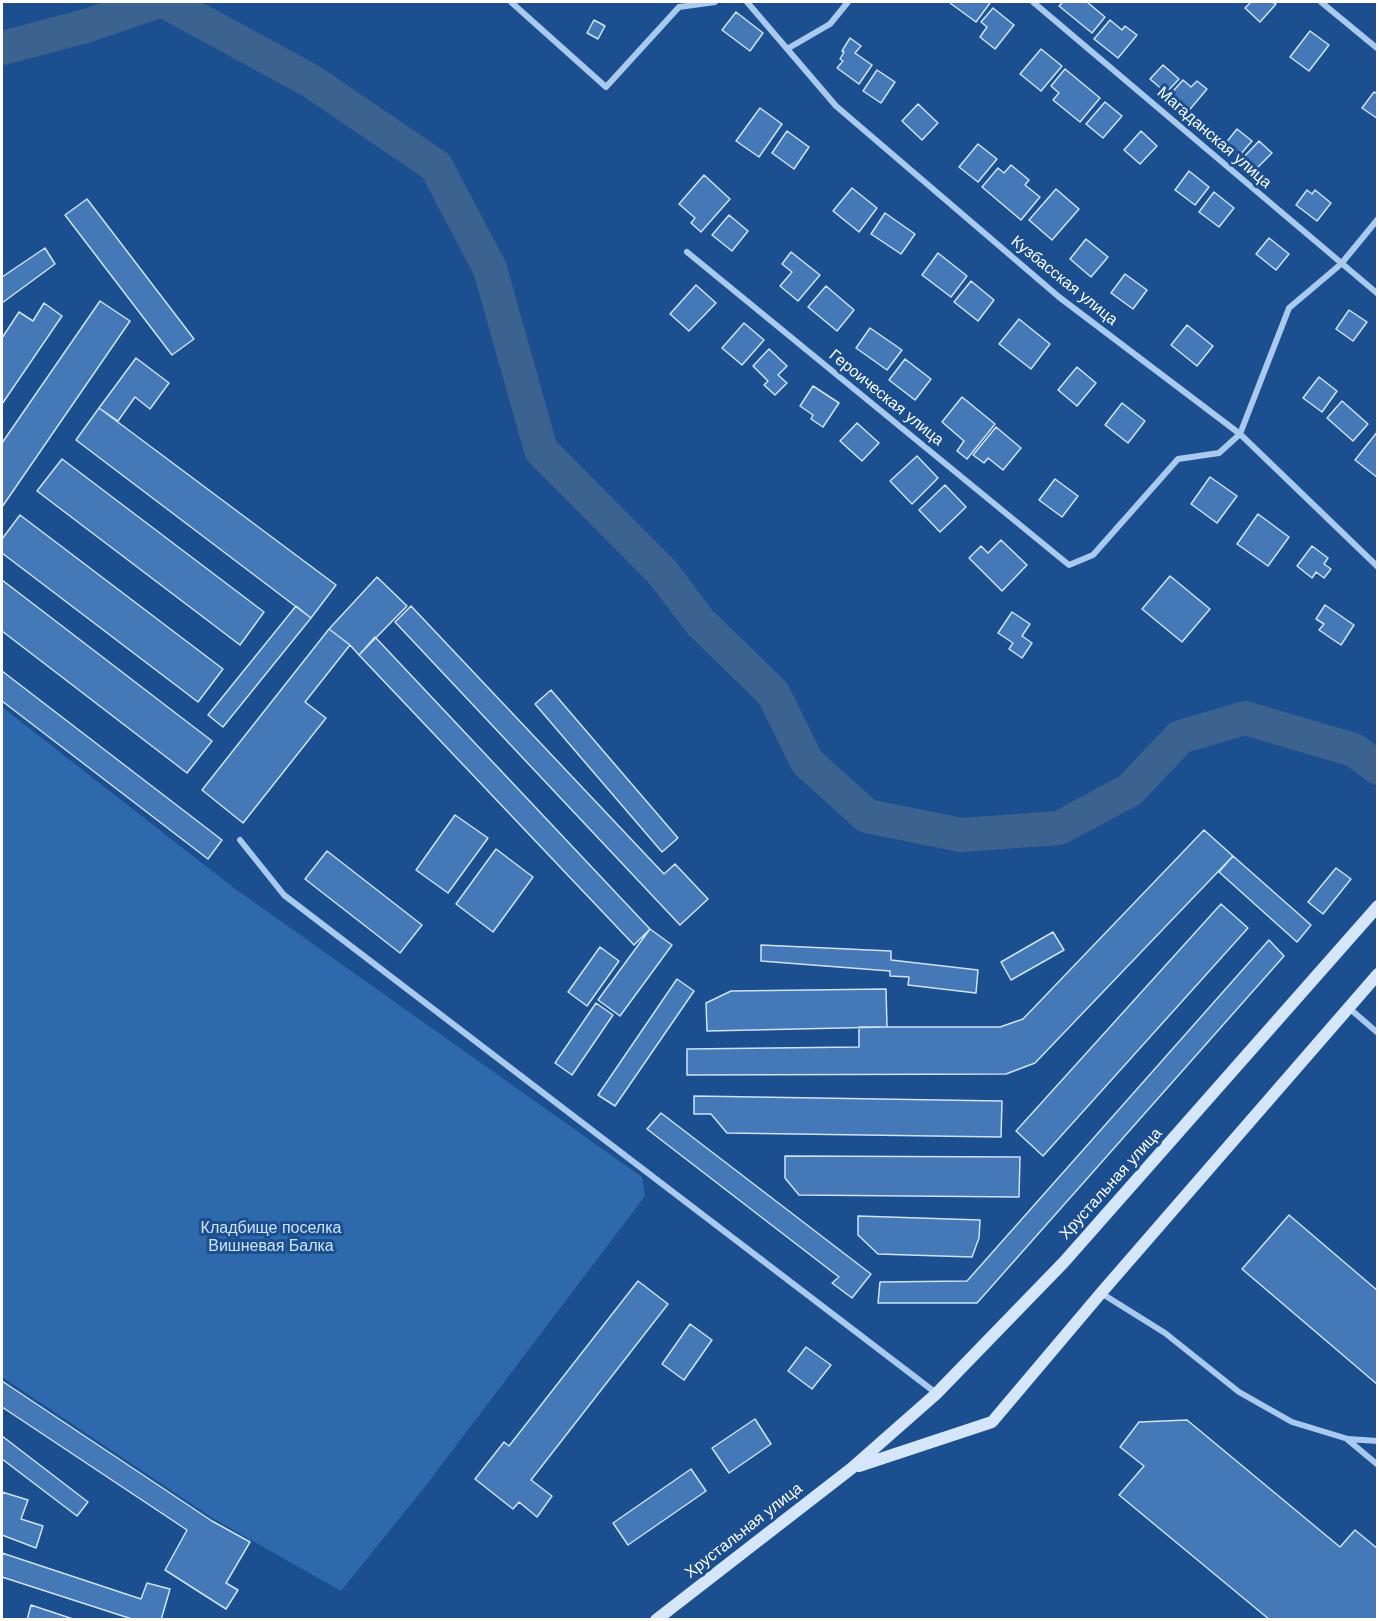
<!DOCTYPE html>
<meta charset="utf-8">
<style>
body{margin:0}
#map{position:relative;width:1379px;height:1621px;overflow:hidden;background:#1b4f8f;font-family:Helvetica,sans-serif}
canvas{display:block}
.frame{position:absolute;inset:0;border:3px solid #fff;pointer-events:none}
</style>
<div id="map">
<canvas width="1379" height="1621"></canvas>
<div class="frame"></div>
</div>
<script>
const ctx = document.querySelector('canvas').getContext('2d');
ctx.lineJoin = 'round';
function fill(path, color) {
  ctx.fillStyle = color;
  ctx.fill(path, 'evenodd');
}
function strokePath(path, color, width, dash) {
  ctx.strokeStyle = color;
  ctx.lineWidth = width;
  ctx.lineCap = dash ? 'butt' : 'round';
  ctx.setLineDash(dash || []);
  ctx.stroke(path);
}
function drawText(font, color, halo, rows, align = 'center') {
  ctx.font = font + ' Helvetica,sans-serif';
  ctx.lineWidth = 6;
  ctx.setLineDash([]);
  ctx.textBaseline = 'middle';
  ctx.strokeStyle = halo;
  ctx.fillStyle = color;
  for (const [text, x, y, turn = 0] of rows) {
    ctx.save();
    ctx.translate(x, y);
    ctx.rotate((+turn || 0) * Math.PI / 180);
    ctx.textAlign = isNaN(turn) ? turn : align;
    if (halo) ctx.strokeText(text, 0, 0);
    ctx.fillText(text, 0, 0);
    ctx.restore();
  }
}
fill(new Path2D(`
 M2,707l232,181 408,289 3,19 -218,288 -86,107 -127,-72 -212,-142z`), '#2e69ad');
strokePath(new Path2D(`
 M166,2l145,79 125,85 54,103 51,181 121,122 38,50 73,71 34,69 60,54 94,19 98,-7 71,-38 50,-53 65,-19 109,32 24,18
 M2,48l84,-22 70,-24`), '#3c6290', 34);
const building = new Path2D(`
 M951,2h37l2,1 -14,19 -26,-19z
 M1063,2h24l18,15 -13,16 -33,-27z
 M1251,2h21l4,2 -16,18 -15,-14z
 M993,8l21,17 -19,24 -15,-12 7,-10 -6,-5z
 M736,12l27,21 -13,18 -28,-21z
 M594,20l11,6 -7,13 -11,-6z
 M1110,20l12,10 3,-4 12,9 -19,23 -24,-19z
 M1310,31l19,14 -20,26 -19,-14z
 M850,38l11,8 -6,7 17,12 -13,19 -22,-16 6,-7 -3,-2 4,-7 -2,-1z
 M1041,49l21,17 -21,25 -21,-17z
 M1163,65l16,14 -13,14 -16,-14z
 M1065,69l35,29 -20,24 -27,-22 6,-7 -8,-7z
 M877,70l18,12 -14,21 -18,-12z
 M1183,80l8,7 6,-6 10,8 -21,25 -19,-16z
 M1374,92l4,2v25l-16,-11z
 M1105,102l17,14 -19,22 -17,-14z
 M918,104l20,19 -16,17 -20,-19z
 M760,108l22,16 -23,33 -23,-16z
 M1237,129l15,12 -13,15 -14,-12z
 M787,131l22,16 -15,22 -22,-16z
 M1141,131l16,15 -17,18 -16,-14z
 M1259,141l13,12 -18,18 -12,-12z
 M978,144l19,15 -19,23 -19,-15z
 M1011,165l18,15 -4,5 15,12 -19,23 -39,-33 16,-19 6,5z
 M1189,171l20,16 -14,18 -20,-15z
 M704,175l26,24 -29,33 -10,-9 4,-5 -16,-14z
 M852,188l25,20 -18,24 -26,-21z
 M1056,189l23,20 -27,31 -23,-20z
 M1307,190l5,4 3,-4 16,13 -14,18 -21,-16z
 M1214,192l20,16 -15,19 -20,-15z
 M87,199l107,140 -22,16 -107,-140z
 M885,213l30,21 -14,20 -30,-20z
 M729,215l19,16 -16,20 -20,-16z
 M1269,238l20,16 -13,16 -20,-16z
 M1086,239l22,18 -17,20 -21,-18z
 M45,248l10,16 -53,39v-26z
 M791,252l29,23 -22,26 -18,-15 12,-14 -10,-8z
 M938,253l29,23 -16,21 -29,-22z
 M1125,274l22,16 -14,19 -22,-16z
 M971,281l23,19 -16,21 -24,-19z
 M696,285l20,18 -27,28 -19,-17z
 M826,286l28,24 -17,21 -29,-24z
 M100,301l30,20 -128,186v-64z
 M44,303l18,13 -60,88v-66l17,-26 14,9z
 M1349,310l18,12 -14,19 -17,-12z
 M1019,319l31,25 -19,25 -32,-25z
 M744,323l20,17 -22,25 -20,-17z
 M1187,325l26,21 -16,20 -26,-21z
 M870,328l32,22 -15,20 -31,-22z
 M769,349l18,17 -9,9 9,8 -12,12 -11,-10 4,-4 -15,-15z
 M136,358l33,25 -19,26 -15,-12 -17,24 -19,-13z
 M905,359l26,20 -16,21 -26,-20z
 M1077,367l19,16 -19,23 -19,-16z
 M1319,377l18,14 -15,21 -19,-14z
 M813,386l26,17 -16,24 -12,-8 2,-4 -13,-9z
 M962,397l33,27 -28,35 -10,-8 7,-10 -22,-19z
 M1342,401l26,23 -15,17 -26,-23z
 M1122,403l23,18 -17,22 -23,-18z
 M99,408l237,177 -25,33 -235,-178z
 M857,423l22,20 -17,18 -22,-20z
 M996,427l25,21 -18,22 -15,-12 -4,5 -11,-8z
 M1378,431v47l-23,-18z
 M917,456l21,22 -26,26 -22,-23z
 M62,459l202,153 -24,33 -203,-154z
 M1210,477l27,19 -20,27 -26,-19z
 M1055,479l23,17 -16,21 -23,-17z
 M945,485l21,22 -26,25 -21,-22z
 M1258,514l31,23 -21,29 -31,-22z
 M20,515l203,154 -25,33 -196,-149v-14z
 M1001,540l26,25 -25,26 -33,-33 12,-12 7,7z
 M1312,546l16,12 -4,6 7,5 -7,9 -8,-6 -4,6 -15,-12z
 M1170,576l40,33 -28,33 -40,-33z
 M377,577l30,29 -48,49 -9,-10 -21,-16z
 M2,580l210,161 -25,32 -185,-142z
 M1325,605l29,20 -13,20 -22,-15 5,-6 -8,-5z
 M296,606l15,12 -88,109 -15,-12z
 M411,606l253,268 11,-10 33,35 -28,26 -285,-303z
 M1012,612l18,12 -8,12 10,7 -10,15 -13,-9 4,-6 -15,-10z
 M329,629l21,16 -45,57 21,16 -83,105 -41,-33z
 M375,637l275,292 -16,16 -275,-290z
 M2,671l220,169 -14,19 -206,-158z
 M551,690l127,148 -16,14 -127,-148z
 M455,815l33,23 -40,55 -32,-23z
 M1204,830l29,26 -198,207 -29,11 -319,1v-26l172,-2v-20h141l23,-8z
 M496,849l37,28 -40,55 -37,-28z
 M327,851l95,74 -22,28 -95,-74z
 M1233,856l78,69 -14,17 -78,-70z
 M1336,868l15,11 -28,35 -15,-12z
 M1221,904l27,24 -205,228 -27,-25z
 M650,929l22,16 -52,71 -22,-16z
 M1053,932l11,18 -53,30 -10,-18z
 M1269,940l15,16 -307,347h-99l2,-21 87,-1z
 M761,945l130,6v9l87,10 -2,23 -68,-8 1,-8 -19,-1v-5l-129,-10z
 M600,947l19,14 -32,45 -19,-14z
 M677,979l17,12 -79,115 -17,-11z
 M886,989l1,38 -180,4 -1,-28 25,-12z
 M596,1003l17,12 -41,60 -17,-12z
 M694,1096l308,5 -1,36 -274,-4 -16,-19h-17z
 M661,1113l210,161 -19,24 -20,-15 7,-6 -192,-148z
 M785,1156l235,1 -1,40 -220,-2 -14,-17z
 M1289,1215l89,76v94l-136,-116z
 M858,1216l122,4 -1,18 -7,19 -94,-3 -20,-19z
 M638,1281l30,23 -137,176 21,16 -15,21 -18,-15 -6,7 -38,-30 29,-37 5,4z
 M690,1324l22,16 -28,40 -22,-16z
 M806,1347l25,18 -19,24 -24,-18z
 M2,1381l210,140 38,21 -24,41 12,7 -12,19 -61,-39 22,-40 -185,-123z
 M755,1419l16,25 -42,29 -17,-25z
 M1187,1420l153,127 15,-17 23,19v71h-108l-151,-125 25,-29 -24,-19 19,-25z
 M2,1436l86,66 -11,14 -75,-57z
 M691,1469l15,22 -78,54 -15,-22z
 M2,1492l26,8 -7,19 22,7 -7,22 -34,-13z
 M2,1553l139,46 6,-16 23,6 -9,31h-26l-133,-43z
 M31,1605l45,15h-49z`);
fill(building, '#4478b7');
strokePath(building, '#cfe3fa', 1.5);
strokePath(new Path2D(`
 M511,2l95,85 73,-80 36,-5
 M747,2l89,104 223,191 181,137 138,133
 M1033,2l345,292
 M1321,2l57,47
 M787,49l43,-25 18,-22
 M687,252l382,313 24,-10 85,-96 41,-6 21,-19 49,-126 52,-44 37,-45
 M240,840l44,55 652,498
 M1349,1008l29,25
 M1101,1293l64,40 74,59 53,30 56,17 30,2
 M1348,1440l30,25`), '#a9c9ee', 6);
strokePath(new Path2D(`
 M859,1466l133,-44 109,-129 277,-319
 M656,1620l196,-152 84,-74 128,-132 314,-356`), '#d6e6fa', 12);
drawText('16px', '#fff', '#1b4f8f', [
 ["Магаданская улица",1214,138,41],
 ["Кузбасская улица",1064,281,39],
 ["Героическая улица",886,398,39],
 ["Хрустальная улица",1111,1184,-48],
 ["Хрустальная улица",744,1531,-38]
]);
drawText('16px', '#cfe3fa', '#1b4f8f', [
 ["Кладбище поселка",271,1229],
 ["Вишневая Балка",271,1247]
]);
</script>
